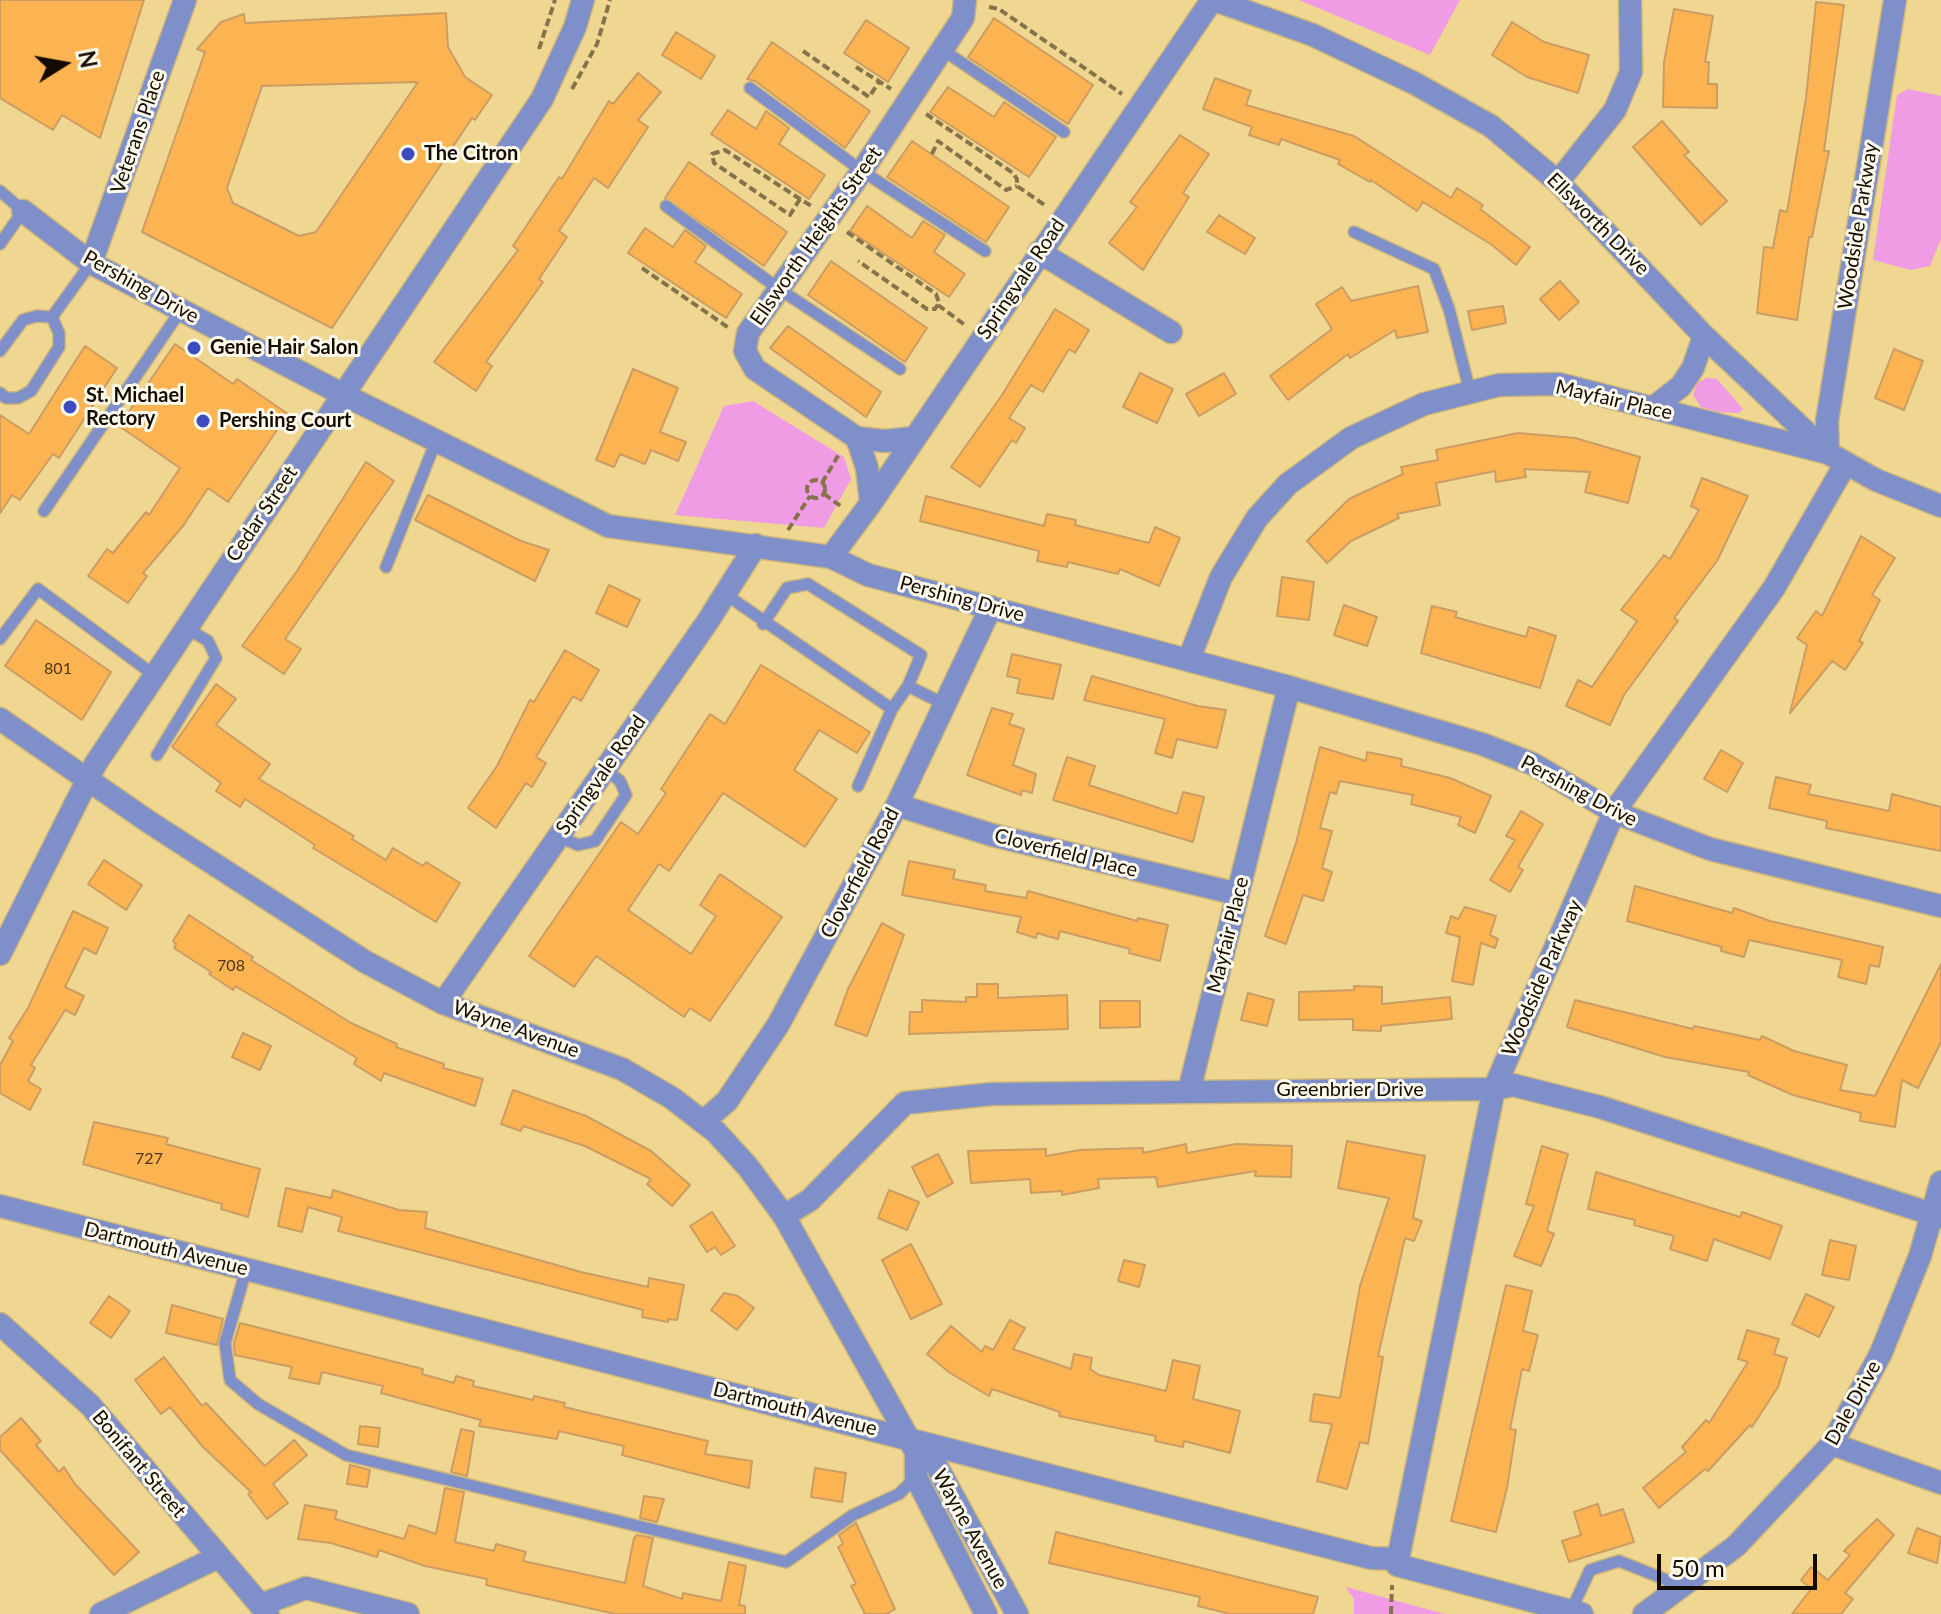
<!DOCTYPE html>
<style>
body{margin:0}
#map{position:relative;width:1941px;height:1614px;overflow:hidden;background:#efd792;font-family:Lato,sans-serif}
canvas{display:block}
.north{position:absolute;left:24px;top:24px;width:80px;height:80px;-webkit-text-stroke:6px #fefaec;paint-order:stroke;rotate:79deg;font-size:22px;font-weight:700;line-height:32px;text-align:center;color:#140b00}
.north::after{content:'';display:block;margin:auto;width:28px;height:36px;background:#140b00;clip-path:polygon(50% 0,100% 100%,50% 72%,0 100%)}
.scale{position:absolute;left:1657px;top:1554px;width:160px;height:36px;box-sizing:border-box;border:4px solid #140b00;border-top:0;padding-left:10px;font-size:24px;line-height:28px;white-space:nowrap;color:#140b00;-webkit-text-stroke:6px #fefaec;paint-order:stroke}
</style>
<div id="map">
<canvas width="1941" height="1614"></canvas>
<div class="north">N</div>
<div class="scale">50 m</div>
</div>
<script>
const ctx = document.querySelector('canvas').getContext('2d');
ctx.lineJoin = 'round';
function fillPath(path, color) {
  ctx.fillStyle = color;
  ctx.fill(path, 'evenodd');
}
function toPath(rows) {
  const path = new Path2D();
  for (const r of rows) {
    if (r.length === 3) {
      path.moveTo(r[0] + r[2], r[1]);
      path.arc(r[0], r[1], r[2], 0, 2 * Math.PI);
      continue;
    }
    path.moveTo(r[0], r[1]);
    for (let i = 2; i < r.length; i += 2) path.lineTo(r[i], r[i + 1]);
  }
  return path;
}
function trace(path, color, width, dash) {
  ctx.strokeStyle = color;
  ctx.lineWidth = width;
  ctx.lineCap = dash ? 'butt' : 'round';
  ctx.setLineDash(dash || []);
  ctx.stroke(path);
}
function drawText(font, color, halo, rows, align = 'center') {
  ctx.font = font + ' Lato,sans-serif';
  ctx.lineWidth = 6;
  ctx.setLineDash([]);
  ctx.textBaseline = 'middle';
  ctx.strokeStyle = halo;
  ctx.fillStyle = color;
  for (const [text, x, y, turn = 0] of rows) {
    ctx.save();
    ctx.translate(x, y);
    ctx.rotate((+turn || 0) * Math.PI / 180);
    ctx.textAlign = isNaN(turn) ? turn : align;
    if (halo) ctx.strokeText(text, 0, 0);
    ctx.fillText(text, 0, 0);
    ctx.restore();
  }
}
const green = toPath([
 [1299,0,1460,0,1430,55],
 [1908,89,1941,96,1941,239,1930,266,1911,270,1873,260,1897,95],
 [1707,378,1717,379,1743,409,1739,413,1718,412,1701,407,1693,395,1697,383],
 [753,401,844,457,851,479,824,528,675,515,724,406],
 [1346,1587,1430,1610,1446,1614,1354,1614,1354,1599]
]);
const building = toPath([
 [0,0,144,0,100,138,62,115,53,130,0,98,0,0],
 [1816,2,1844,5,1824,151,1829,151,1812,237,1809,237,1797,320,1757,313,1764,247,1773,248,1780,210,1787,212,1806,98,1816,2],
 [1674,9,1713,16,1705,62,1709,62,1708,84,1717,84,1717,108,1663,107,1664,62,1674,9],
 [446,13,448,47,465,77,492,95,475,120,472,118,332,328,142,232,205,52,197,49,221,22,244,14,245,23,446,13],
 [418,82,316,232,299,236,233,203,227,188,262,86,418,82],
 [994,18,1093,85,1068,124,968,57,994,18],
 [866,20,909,48,888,82,844,53,866,20],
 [1512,22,1544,42,1589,55,1578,93,1527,77,1492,55,1512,22],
 [676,32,715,56,701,79,662,55,676,32],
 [772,42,870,111,845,148,755,81,747,79,772,42],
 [638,73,661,92,638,120,648,127,608,188,594,178,559,231,567,237,539,279,543,282,486,362,492,366,476,391,434,362,518,250,513,246,559,177,562,179,609,101,613,104,638,73],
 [1215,78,1251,91,1246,105,1354,136,1451,198,1457,188,1483,205,1480,209,1530,247,1516,265,1492,245,1423,202,1417,211,1371,180,1370,182,1338,164,1340,160,1281,139,1279,145,1249,135,1252,127,1203,109,1215,78],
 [948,87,994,117,1004,102,1056,137,1029,177,930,112,948,87],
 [728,110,756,129,766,111,789,128,779,144,825,175,809,199,711,134,728,110],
 [1662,121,1689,152,1684,155,1727,201,1701,225,1633,147,1662,121],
 [1180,135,1209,154,1183,193,1189,197,1143,270,1109,243,1137,207,1130,202,1180,135],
 [912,141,1009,207,986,242,887,177,912,141],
 [689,162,787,232,764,266,665,198,689,162],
 [867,206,912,238,923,221,945,235,934,252,965,274,949,297,850,231,867,206],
 [1219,215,1255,238,1245,254,1207,232,1219,215],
 [645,228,673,247,685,230,706,246,695,262,742,294,726,318,628,253,645,228],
 [831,261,927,328,905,362,808,295,831,261],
 [1560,281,1579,302,1559,320,1540,299,1560,281],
 [1418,286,1428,332,1397,338,1395,330,1350,358,1348,354,1288,400,1270,376,1332,329,1316,304,1342,287,1351,301,1418,286],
 [1503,306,1506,323,1472,330,1468,311,1503,306],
 [1055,309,1089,330,1075,353,1069,349,1043,392,1031,385,1009,418,1025,428,1016,443,1012,440,980,487,951,467,1002,395,1055,309],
 [788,326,881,392,866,417,770,348,788,326],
 [175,344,233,384,237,379,288,414,228,502,208,488,183,526,143,573,147,576,128,603,88,576,107,549,113,553,146,512,149,515,180,468,119,426,175,344],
 [85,346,117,368,59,458,53,454,20,500,12,495,0,513,0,415,29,434,85,346],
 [1894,349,1923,361,1904,410,1875,398,1894,349],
 [633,369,678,388,660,432,686,442,678,461,651,450,645,464,620,454,614,467,596,460,633,369],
 [1140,373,1173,389,1157,423,1123,407,1140,373],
 [1224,373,1236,394,1199,416,1186,394,1224,373],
 [1518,433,1575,438,1640,457,1628,503,1585,492,1590,472,1524,469,1526,477,1496,482,1495,471,1436,483,1440,505,1397,514,1399,518,1351,541,1327,563,1307,541,1349,499,1403,474,1401,467,1438,460,1436,450,1518,433],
 [366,462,394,481,285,639,301,649,284,674,242,646,297,571,366,462],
 [1702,478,1748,496,1717,561,1674,618,1678,621,1624,695,1610,725,1566,706,1578,680,1592,687,1637,621,1621,610,1664,555,1670,559,1699,510,1691,506,1702,478],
 [428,495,521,541,549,550,535,581,415,520,428,495],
 [926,496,1044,526,1047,514,1076,520,1075,525,1149,543,1155,527,1180,538,1159,586,1120,569,1118,574,1068,562,1067,567,1037,561,1039,551,920,521,926,496],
 [1861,536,1895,558,1872,595,1880,600,1859,641,1863,643,1845,670,1832,661,1790,713,1807,645,1797,638,1816,611,1822,616,1861,536],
 [1282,577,1314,582,1309,620,1277,616,1282,577],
 [609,585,640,600,627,627,596,613,609,585],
 [1344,605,1377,617,1367,646,1334,635,1344,605],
 [1432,606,1457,612,1455,617,1526,637,1529,627,1556,636,1540,688,1421,653,1432,606],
 [36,620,111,672,82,720,5,666,36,620],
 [565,650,599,670,581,701,573,696,536,757,546,763,532,787,526,783,496,828,468,808,497,766,530,700,534,702,565,650],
 [1012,654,1061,665,1053,699,1017,693,1020,679,1007,676,1012,654],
 [761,665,870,732,857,753,819,730,794,770,837,799,805,847,723,793,669,871,659,864,628,910,691,954,716,916,700,905,720,874,782,917,710,1021,690,1008,684,1017,596,956,574,987,529,956,621,822,638,834,666,793,661,789,710,714,725,724,761,665],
 [1092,676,1198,706,1226,710,1217,748,1177,739,1172,758,1155,753,1165,719,1084,700,1092,676],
 [216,684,236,699,216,725,270,764,259,779,354,836,352,839,386,860,393,848,423,866,426,862,460,883,436,922,313,848,315,845,245,799,240,807,216,791,221,783,172,747,216,684],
 [992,708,1013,714,1009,724,1024,729,1013,765,1036,774,1032,793,1022,790,1021,795,967,775,992,708],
 [1320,747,1366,761,1367,752,1402,759,1401,766,1450,778,1491,796,1475,833,1458,825,1461,817,1411,804,1413,795,1340,781,1336,794,1330,792,1320,828,1332,831,1322,868,1332,872,1323,901,1303,895,1286,944,1265,936,1296,843,1320,747],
 [1721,750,1743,763,1727,792,1704,779,1721,750],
 [1067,757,1095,766,1089,785,1177,814,1183,792,1204,797,1193,842,1053,800,1067,757],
 [1776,777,1811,785,1808,794,1889,811,1892,794,1941,807,1941,851,1826,828,1827,821,1769,808,1776,777],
 [1521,811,1543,824,1518,867,1523,870,1510,892,1490,880,1515,840,1506,836,1521,811],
 [104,860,142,885,126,910,88,884,104,860],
 [909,861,955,870,953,879,986,885,985,891,1026,898,1028,891,1137,921,1138,918,1168,925,1160,961,1129,953,1130,949,1060,931,1058,939,1037,933,1036,938,1017,932,1021,917,902,895,909,861],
 [1635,886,1732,913,1734,908,1770,921,1883,947,1879,967,1870,965,1866,984,1838,977,1842,960,1749,940,1744,957,1721,951,1722,947,1627,921,1635,886],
 [1465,907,1496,916,1490,935,1498,939,1495,948,1481,943,1473,985,1452,981,1460,937,1446,933,1451,916,1458,919,1465,907],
 [73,911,108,928,96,954,84,948,65,987,84,996,75,1015,65,1010,31,1065,35,1068,28,1081,41,1089,30,1110,0,1093,0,1065,13,1041,9,1038,28,1008,73,911],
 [189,915,253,957,251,960,351,1023,397,1044,396,1047,444,1064,443,1068,483,1079,475,1106,384,1073,381,1081,354,1064,357,1058,235,986,233,990,209,974,211,972,174,948,176,944,173,941,189,915],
 [882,923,904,935,867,1036,835,1025,848,989,882,923],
 [1941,964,1941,1042,1918,1088,1902,1080,1895,1127,1860,1121,1861,1113,1793,1095,1748,1075,1749,1072,1665,1057,1567,1027,1575,1000,1693,1029,1694,1026,1760,1040,1762,1036,1794,1051,1847,1065,1840,1090,1875,1096,1941,964],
 [977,984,998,984,998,998,1067,995,1068,1029,909,1034,910,1012,922,1012,922,1000,966,1002,966,997,977,997,977,984],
 [1354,986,1382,987,1382,1004,1450,997,1452,1019,1381,1026,1381,1031,1353,1030,1353,1019,1299,1020,1299,992,1354,990,1354,986],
 [1248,993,1274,1000,1267,1026,1241,1020,1248,993],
 [1100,1001,1140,1001,1140,1027,1100,1028,1100,1001],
 [243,1033,271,1046,260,1070,232,1057,243,1033],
 [513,1090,586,1116,651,1151,690,1185,672,1206,647,1184,651,1179,585,1146,523,1126,521,1131,501,1124,513,1090],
 [94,1122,168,1138,166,1144,260,1169,248,1217,221,1209,222,1204,83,1164,94,1122],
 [1347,1141,1425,1156,1413,1218,1422,1221,1414,1241,1405,1238,1378,1356,1383,1357,1368,1444,1360,1442,1347,1489,1317,1481,1332,1424,1310,1421,1314,1394,1340,1398,1360,1286,1389,1198,1338,1188,1347,1141],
 [1186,1144,1187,1153,1236,1144,1292,1146,1291,1177,1255,1176,1256,1171,1158,1187,1156,1177,1098,1179,1099,1188,1062,1195,1062,1191,1031,1193,1030,1179,971,1183,968,1151,1046,1149,1046,1156,1080,1150,1143,1148,1143,1153,1186,1144],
 [1542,1146,1568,1154,1547,1231,1554,1234,1541,1266,1514,1256,1534,1206,1526,1204,1542,1146],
 [938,1154,953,1183,927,1197,912,1167,938,1154],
 [1596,1172,1740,1217,1742,1212,1782,1226,1770,1259,1714,1239,1707,1261,1670,1249,1674,1236,1634,1225,1635,1220,1588,1209,1596,1172],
 [286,1188,331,1198,333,1190,399,1210,427,1212,425,1228,581,1272,648,1287,649,1278,684,1285,677,1320,668,1319,668,1322,642,1317,643,1310,338,1231,342,1217,308,1207,302,1232,278,1226,286,1188],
 [889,1190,919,1202,907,1230,878,1218,889,1190],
 [712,1212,735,1246,721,1255,715,1247,707,1252,690,1226,712,1212],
 [1830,1240,1856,1246,1849,1280,1822,1275,1830,1240],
 [911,1244,942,1304,911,1319,882,1260,911,1244],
 [1124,1260,1145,1265,1139,1287,1118,1281,1124,1260],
 [1506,1285,1532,1291,1523,1331,1538,1335,1529,1371,1522,1369,1510,1429,1516,1430,1507,1488,1496,1532,1451,1521,1506,1285],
 [724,1293,738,1296,754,1308,737,1330,711,1310,724,1293],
 [1806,1294,1834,1307,1819,1337,1792,1324,1806,1294],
 [109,1296,130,1311,111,1338,90,1323,109,1296],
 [172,1305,223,1319,217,1345,166,1333,172,1305],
 [1010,1320,1025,1328,1013,1349,1071,1369,1074,1354,1092,1358,1090,1369,1099,1375,1166,1391,1173,1360,1200,1366,1193,1399,1240,1411,1230,1453,1184,1441,1183,1447,1155,1441,1156,1436,1059,1416,1060,1412,992,1389,989,1396,950,1373,927,1354,951,1326,982,1352,985,1346,993,1350,1010,1320],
 [240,1323,423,1369,422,1374,454,1383,456,1376,474,1381,473,1386,533,1400,534,1396,565,1403,564,1407,708,1441,705,1454,752,1461,749,1488,622,1455,624,1446,559,1431,557,1439,479,1426,481,1420,381,1393,383,1386,322,1372,319,1384,289,1378,292,1367,235,1355,234,1344,240,1323],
 [1747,1330,1779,1339,1774,1354,1787,1358,1778,1387,1752,1427,1750,1425,1708,1471,1705,1469,1659,1508,1643,1488,1686,1452,1682,1447,1706,1420,1709,1423,1748,1362,1738,1359,1747,1330],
 [164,1357,202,1406,206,1403,265,1466,294,1440,307,1455,273,1484,288,1503,267,1519,248,1494,251,1492,203,1447,170,1407,161,1414,135,1380,164,1357],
 [21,1418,41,1441,36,1445,59,1472,64,1467,75,1484,139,1552,114,1575,0,1450,0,1437,21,1418],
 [360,1426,380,1428,378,1447,358,1444,360,1426],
 [461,1429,474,1432,467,1476,451,1472,461,1429],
 [350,1465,370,1470,367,1487,347,1484,350,1465],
 [815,1468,846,1473,842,1502,811,1497,815,1468],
 [445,1488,464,1492,455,1542,494,1551,496,1544,526,1552,523,1561,625,1583,634,1538,637,1535,653,1538,643,1586,682,1599,683,1593,721,1601,729,1562,746,1566,739,1605,745,1606,745,1614,615,1614,486,1585,487,1579,425,1566,379,1550,377,1557,331,1543,298,1539,305,1505,337,1511,335,1519,404,1539,409,1525,436,1534,445,1488],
 [644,1496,664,1499,657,1522,640,1518,644,1496],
 [1598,1504,1601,1516,1623,1509,1634,1542,1569,1562,1562,1541,1581,1535,1574,1512,1598,1504],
 [1877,1519,1894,1535,1845,1593,1853,1599,1841,1614,1792,1614,1811,1589,1801,1580,1811,1567,1828,1580,1850,1555,1844,1551,1877,1519],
 [856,1523,895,1609,886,1614,865,1614,851,1586,856,1584,838,1547,843,1544,839,1535,856,1523],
 [1917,1528,1941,1537,1937,1563,1908,1553,1917,1528],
 [1056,1532,1318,1597,1313,1614,1230,1614,1198,1606,1200,1597,1049,1563,1056,1532]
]);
const path = toPath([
 [989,7,999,9,1122,94],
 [539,49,555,0],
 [803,51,869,97,879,82],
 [856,67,891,89],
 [572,89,597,44,610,0],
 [926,114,1013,173,1017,179,1017,186,1046,206],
 [932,154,938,141,1006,190,1017,186],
 [800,199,790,215,714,163,712,154,725,150,800,199,813,207],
 [847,232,936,294,939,303,935,309,927,309,858,261],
 [642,268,729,328],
 [938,305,965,325],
 [816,489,9],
 [822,483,839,454],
 [824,494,842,507],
 [788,530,810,496],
 [1391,1614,1392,1585]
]);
const service = toPath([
 [943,50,1064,132],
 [750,88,862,171,985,251],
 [0,191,23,211,0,244],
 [666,206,779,289,900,369],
 [1354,232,1434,269,1449,309,1470,392],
 [52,317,91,263],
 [0,351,23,320,37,316,52,317],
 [0,393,6,398,18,398,31,391,59,347,59,333,52,317],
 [44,511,181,310],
 [386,567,436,441],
 [725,594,892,709],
 [763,624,787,588,808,584,921,655,908,686,944,704],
 [0,639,38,589,154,675],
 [157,755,216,658,208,641,186,628],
 [858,786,892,709,908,686],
 [558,836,578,845,595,841,626,795,620,781,605,769],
 [246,1270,225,1343,230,1380,258,1404,346,1455,786,1562,853,1515,899,1494,916,1477],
 [1571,1611,1590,1570,1619,1561,1682,1586]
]);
const minor = toPath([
 [1214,0,1313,35,1414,83,1491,126,1558,182,1704,336,1828,453,1876,480,1941,506],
 [1558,182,1615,110,1631,72,1630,0],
 [23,211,91,263,342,394,608,526,831,557,868,575,1289,687,1482,744,1533,764,1614,812,1710,849,1941,906],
 [1039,252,1171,332],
 [91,263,185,0],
 [1653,408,1681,386,1693,368,1704,336],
 [857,438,867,468,871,503],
 [912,438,885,441,857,438,755,369,745,351,748,333,862,171,963,18,965,0],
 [831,557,871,503,1212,0],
 [1189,659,1221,577,1257,518,1288,484,1351,438,1424,404,1499,385,1559,384,1828,453,1827,421,1895,0],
 [897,805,992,835,1238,894],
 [443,1003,708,621,756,545],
 [1189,1091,1289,687],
 [703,1122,727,1101,778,1025,897,805,991,607],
 [0,1206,1371,1558,1398,1559,1397,1565,1582,1614],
 [784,1216,810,1200,905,1103,992,1094,1494,1089,1513,1085,1600,1107,1941,1217],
 [0,1324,90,1405,268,1614],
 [1832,1444,1941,1483],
 [1398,1559,1494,1089,1614,812,1774,588,1846,463],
 [260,1605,306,1588,408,1614],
 [101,1614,218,1557]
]);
const tertiary = toPath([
 [0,719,149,822,364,961,443,1003,622,1069,672,1098,716,1132,748,1167,784,1216,916,1452,936,1465,1017,1614],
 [0,954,96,763,542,99,575,27,583,0],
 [916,1452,916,1477,986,1614],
 [1644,1614,1736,1546,1832,1444,1881,1353,1920,1256,1941,1182]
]);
const markers = [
 [408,154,8,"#3d4dc0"],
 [194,348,8,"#3d4dc0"],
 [70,407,8,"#3d4dc0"],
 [203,421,8,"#3d4dc0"]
];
const numberNames = [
 ["801",58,669],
 ["708",231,966],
 ["727",149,1159]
];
const streetNames = [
 ["Veterans Place",138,132,-71],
 ["Ellsworth Drive",1598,224,45],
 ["Woodside Parkway",1858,226,-81],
 ["Ellsworth Heights Street",816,236,-55],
 ["Springvale Road",1021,279,-56],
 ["Pershing Drive",141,287,29],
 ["Mayfair Place",1614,400,13],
 ["Cedar Street",262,514,-56],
 ["Pershing Drive",962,599,15],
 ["Springvale Road",601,775,-55],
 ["Pershing Drive",1579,791,28],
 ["Cloverfield Place",1066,853,14],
 ["Cloverfield Road",860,873,-62],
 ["Mayfair Place",1228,935,-76],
 ["Woodside Parkway",1542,978,-66],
 ["Wayne Avenue",516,1029,20],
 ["Greenbrier Drive",1350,1090],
 ["Dartmouth Avenue",166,1249,14],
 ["Dale Drive",1853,1403,-61],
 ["Dartmouth Avenue",795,1409,14],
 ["Bonifant Street",139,1464,50],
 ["Wayne Avenue",970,1529,61]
];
const poiNames = [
 ["The Citron",424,154],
 ["Genie Hair Salon",210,348],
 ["St. Michael",86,396],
 ["Rectory",86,419],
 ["Pershing Court",219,421]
];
fillPath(green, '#f09ce5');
fillPath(building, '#fcb453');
trace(building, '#cb9d64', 2);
trace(service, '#ccb67b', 14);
trace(minor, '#ccb67b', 25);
trace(tertiary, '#ccb67b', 25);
trace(path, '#84734b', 4, [8, 4]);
trace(service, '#7e8fca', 11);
trace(minor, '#7e8fca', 22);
trace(tertiary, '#7e8fca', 22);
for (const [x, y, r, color] of markers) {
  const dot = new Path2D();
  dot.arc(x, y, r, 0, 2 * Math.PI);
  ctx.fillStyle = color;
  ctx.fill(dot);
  trace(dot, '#fefaec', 3);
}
drawText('16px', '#4e3515', null, numberNames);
drawText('20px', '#140b00', '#fefaec', streetNames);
drawText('bold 20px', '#140b00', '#fefaec', poiNames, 'left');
</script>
